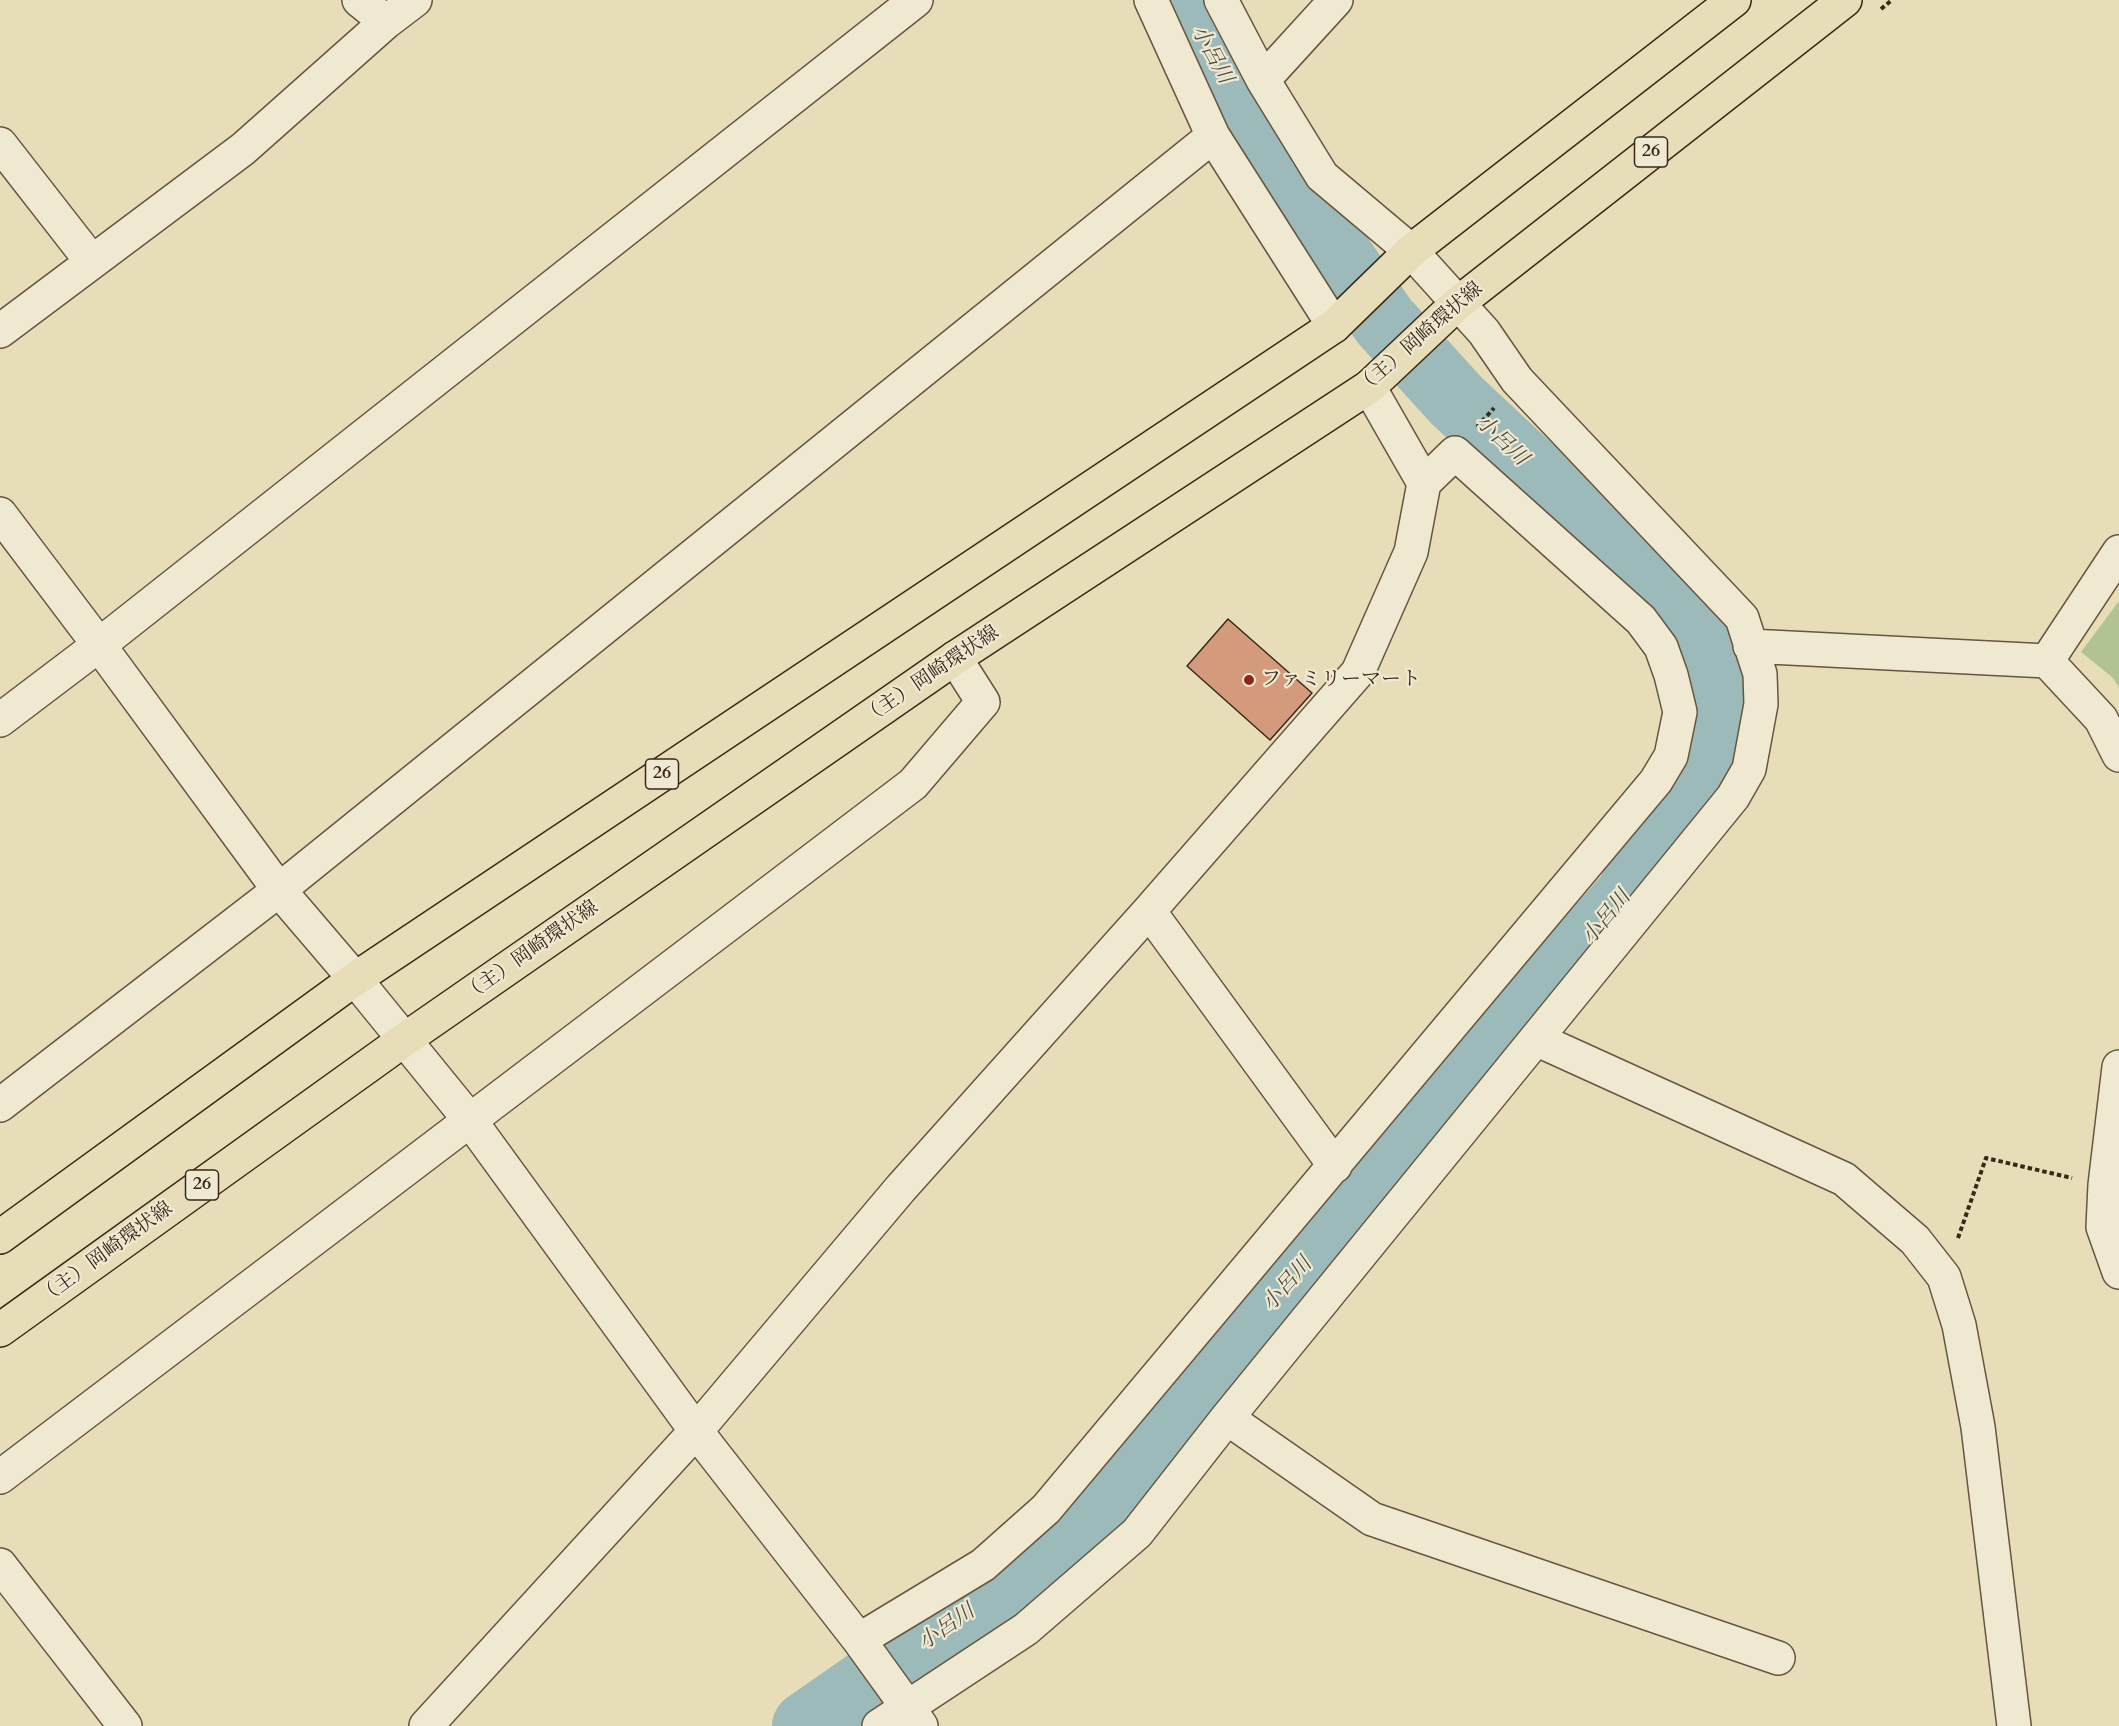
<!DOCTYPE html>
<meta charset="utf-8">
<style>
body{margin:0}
canvas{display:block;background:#e8ddb9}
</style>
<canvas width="2119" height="1726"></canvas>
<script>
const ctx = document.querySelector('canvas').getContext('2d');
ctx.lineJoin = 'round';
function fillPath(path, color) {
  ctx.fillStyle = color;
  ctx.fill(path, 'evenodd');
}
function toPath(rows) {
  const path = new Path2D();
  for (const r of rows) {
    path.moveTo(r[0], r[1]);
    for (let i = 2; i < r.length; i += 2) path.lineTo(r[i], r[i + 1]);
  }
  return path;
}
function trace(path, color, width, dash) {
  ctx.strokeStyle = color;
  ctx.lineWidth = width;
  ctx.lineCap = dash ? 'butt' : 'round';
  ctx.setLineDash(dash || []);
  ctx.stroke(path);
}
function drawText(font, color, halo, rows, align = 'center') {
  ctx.font = font + ' Cardo,"Noto Serif JP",serif';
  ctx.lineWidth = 4.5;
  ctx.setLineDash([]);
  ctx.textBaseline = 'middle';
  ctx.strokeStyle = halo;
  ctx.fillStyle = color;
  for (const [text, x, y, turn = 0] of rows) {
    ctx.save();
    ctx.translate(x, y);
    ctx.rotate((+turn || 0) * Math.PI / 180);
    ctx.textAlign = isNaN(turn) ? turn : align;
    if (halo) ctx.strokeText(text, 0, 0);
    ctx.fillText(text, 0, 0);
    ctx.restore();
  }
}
const green = toPath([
 [2119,601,2119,687,2112,677,2081,652]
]);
const river = toPath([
 [806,1726,1017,1579,1097,1504,1628,897,1716,740,1716,713,1699,642,1687,612,1664,594,1457,401,1384,321,1326,237,1280,179,1180,0]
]);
const building = toPath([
 [1228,619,1312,693,1270,740,1187,666,1228,619]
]);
const path = toPath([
 [1881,9,1892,0],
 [1477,427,1494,408],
 [1958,1238,1986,1158,2072,1178]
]);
const street = toPath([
 [359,0,386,22],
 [1151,0,1213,136,1334,326],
 [1263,80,1336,0],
 [0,144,92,262],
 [0,331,243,149,386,22,415,0],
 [0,514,99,645,279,890,355,979,469,1119,696,1431,859,1640,921,1726],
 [1750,646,2047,661,2119,552],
 [2047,661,2101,719,2119,755],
 [0,720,99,645,916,0],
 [1149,911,1335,1166],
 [1536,1039,1844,1179,1915,1240,1944,1277,1959,1325,1978,1427,2014,1726],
 [2119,1067,2105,1185,2103,1227,2119,1272],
 [0,1105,279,890,1213,136],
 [1227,1418,1372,1519,1778,1658],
 [0,1477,913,784,983,702,955,658],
 [0,1565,125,1726],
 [859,1640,983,1565,1046,1509,1656,781,1671,756,1680,712,1671,675,1661,647,1641,620,1455,453,1424,483],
 [426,1726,696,1431,901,1188,1149,911,1358,672,1411,552,1424,483,1369,387],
 [879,1726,1026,1629,1137,1533,1227,1418,1733,797,1749,769,1761,704,1760,674,1742,618,1517,380,1484,332,1411,251,1322,176,1263,80,1221,0]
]);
const primary = toPath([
 [0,1237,355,979,1334,326,1411,251,1734,0],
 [0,1330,404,1040,955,658,1369,387,1457,304,1845,0]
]);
const markers = [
 [1249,680,6,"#8f2418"]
];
const shields = [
 [1651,152,33],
 [662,774,33],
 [202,1185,33]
];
const shieldNames = [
 ["26",1651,152],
 ["26",662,774],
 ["26",202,1185]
];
const streetNames = [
 ["（主）岡崎環状線",1420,339,-41],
 ["（主）岡崎環状線",931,676,-34],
 ["（主）岡崎環状線",531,952,-35],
 ["（主）岡崎環状線",106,1254,-36]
];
const poiNames = [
 ["ファミリーマート",1261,680]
];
const waterNames = [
 ["小呂川",1211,55,61],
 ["小呂川",1501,441,43],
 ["小呂川",1607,918,-51],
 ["小呂川",1288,1285,-49],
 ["小呂川",947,1628,-35]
];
fillPath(green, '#b1c293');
trace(river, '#9bbab9', 68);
fillPath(building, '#d49a7c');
trace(building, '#3a2818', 1.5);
trace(street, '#665540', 36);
trace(primary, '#3a2818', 36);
trace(path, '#3a2818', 4, [4.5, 3]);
trace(street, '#f0e9d2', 33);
trace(primary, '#e8ddb9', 33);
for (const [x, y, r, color] of markers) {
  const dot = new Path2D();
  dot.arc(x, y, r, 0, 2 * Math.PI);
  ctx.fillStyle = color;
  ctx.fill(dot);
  trace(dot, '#f0e9d2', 2);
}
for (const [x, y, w] of shields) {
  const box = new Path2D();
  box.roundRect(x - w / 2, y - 15, w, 30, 4.5);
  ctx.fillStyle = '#f0e9d2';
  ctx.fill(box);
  trace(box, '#3a2818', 1.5);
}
drawText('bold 18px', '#3a2818', null, shieldNames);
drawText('20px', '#3a2818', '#f0e9d2', streetNames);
drawText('20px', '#3a2818', '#f0e9d2', poiNames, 'left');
drawText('italic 21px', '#524c40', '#f0e9d2', waterNames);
</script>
